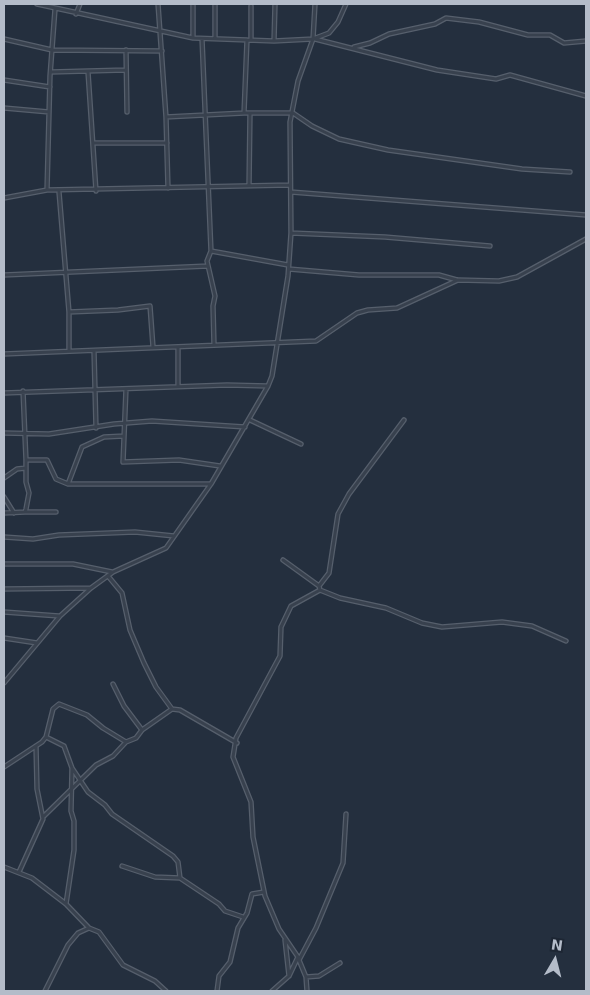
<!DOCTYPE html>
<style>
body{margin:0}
#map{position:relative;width:590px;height:995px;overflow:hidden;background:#242f3e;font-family:"DejaVu Sans",sans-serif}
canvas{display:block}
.frame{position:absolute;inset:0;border:5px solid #b4bcc9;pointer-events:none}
.north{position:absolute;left:530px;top:935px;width:50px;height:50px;-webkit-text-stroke:4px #1d2633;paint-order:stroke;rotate:8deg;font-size:14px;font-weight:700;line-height:20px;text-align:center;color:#b4bcc9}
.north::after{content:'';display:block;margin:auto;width:18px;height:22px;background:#b4bcc9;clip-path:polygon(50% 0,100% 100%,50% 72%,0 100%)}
</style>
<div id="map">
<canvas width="590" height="995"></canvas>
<div class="frame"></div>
<div class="north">N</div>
</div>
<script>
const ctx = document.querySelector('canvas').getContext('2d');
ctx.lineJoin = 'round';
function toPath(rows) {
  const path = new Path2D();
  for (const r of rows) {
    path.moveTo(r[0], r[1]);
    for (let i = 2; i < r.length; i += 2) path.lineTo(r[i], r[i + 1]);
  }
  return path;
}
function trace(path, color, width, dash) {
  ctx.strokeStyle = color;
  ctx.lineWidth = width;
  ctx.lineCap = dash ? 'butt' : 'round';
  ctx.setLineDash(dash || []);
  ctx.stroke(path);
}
const minor = toPath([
 [37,4,193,38,274,41,313,39,329,33,338,22,346,4],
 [158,4,166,117,244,113],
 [193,4,193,38],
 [251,6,251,40],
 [55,9,50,76,47,190,290,185],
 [76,14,80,4],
 [4,39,52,50,162,51],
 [202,39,211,251,207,261,215,296,213,306,214,345],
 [215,39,215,4],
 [315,39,437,70,496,79,510,75,586,96],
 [247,40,244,113,293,113,312,126,339,139,388,150,522,169,570,172],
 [274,41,275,4],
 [354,47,370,43,389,34,435,24,446,18,479,22,528,35,550,35,564,43,586,41],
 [126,50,127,112],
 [51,72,125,70],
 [88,72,96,191],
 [4,80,50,87],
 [4,108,49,112],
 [166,117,168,188],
 [93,143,167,143],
 [249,186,250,113],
 [59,192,69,312,69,351],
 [291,192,586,215],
 [4,198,47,190],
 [291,233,385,237,490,246],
 [211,251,288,265],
 [289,269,359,275,439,275,457,280],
 [4,275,208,266],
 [69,312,118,310,150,306,153,347],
 [94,351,96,428],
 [4,354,316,341,357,313,368,310,397,308,458,280,499,281,517,277,586,239],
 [178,386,178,348],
 [126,389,123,462,179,460,220,466],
 [23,391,26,460],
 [4,393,227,385,268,386],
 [250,420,301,444],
 [4,433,49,434,114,424,152,421,245,427],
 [4,478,17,469,26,468],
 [68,484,82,447,104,437,124,436],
 [4,497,14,513],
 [25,512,56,512],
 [4,513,25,512,26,509,29,493,26,482,26,460,47,460,56,479,68,484,210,484],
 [4,537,33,539,59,535,135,532,174,536],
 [283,560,319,586],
 [4,564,73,564,112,572],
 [108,576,122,593,130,630,144,663,156,687,172,709],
 [4,589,91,588],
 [320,590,319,586,329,573,338,514,349,494,404,420],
 [4,612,59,616],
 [4,638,37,643],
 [4,683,60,616,91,588,113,572,166,548,211,484,268,386,272,376,288,276,291,233,290,122,298,81,313,39,315,4],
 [142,730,172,709,180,710,237,743],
 [46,737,64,746,72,768,71,811,74,821,74,850,66,904],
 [4,767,42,742,46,737,53,709,59,704,87,715,103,728,126,742,136,738,142,730,124,706,113,684],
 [72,768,88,792,105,805,112,814,173,856,178,862,180,878,219,904,225,911,243,917],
 [44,816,96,765,113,756,126,742],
 [122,866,155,877,180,878],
 [4,867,32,878,66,904,89,928],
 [19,872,43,819,37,789,36,746],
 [285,940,289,976],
 [306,977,319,976,340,963],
 [45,991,68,945,78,933,89,928,99,932,123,965,155,981,166,991],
 [217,991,219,976,230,962,238,928,247,913,252,894,264,892],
 [272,991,289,976,298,957,279,929,265,896,253,837,251,802,233,757,236,738,280,656,281,627,291,606,320,590,340,598,386,608,422,623,442,627,502,622,532,626,566,641],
 [307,991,306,977,299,960,316,928,343,863,346,814]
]);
trace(minor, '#565f6c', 5.5);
trace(minor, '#38414e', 3);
</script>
